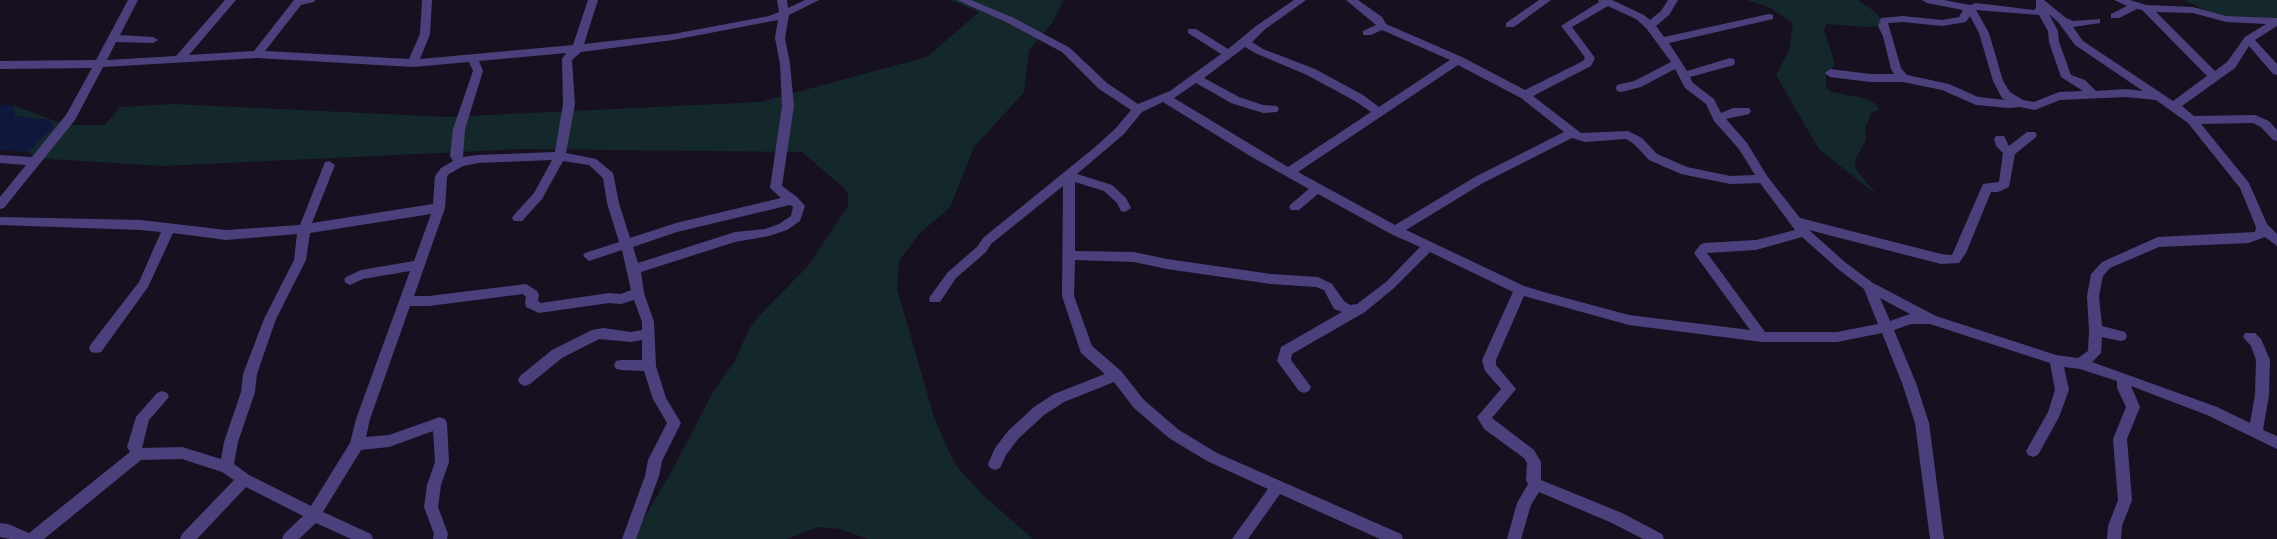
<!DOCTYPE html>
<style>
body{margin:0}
canvas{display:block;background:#161021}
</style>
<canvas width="2277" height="539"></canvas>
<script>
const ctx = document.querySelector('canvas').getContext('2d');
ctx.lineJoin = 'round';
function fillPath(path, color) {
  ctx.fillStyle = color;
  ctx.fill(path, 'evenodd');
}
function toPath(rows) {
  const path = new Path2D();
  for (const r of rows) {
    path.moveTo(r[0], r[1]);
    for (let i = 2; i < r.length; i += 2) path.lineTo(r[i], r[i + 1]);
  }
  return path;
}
const green = toPath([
 [950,0,1064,0,1052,23,1029,50,1024,92,974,147,950,207,919,234,899,261,897,289,934,417,948,450,957,467,983,495,1033,539,868,539,840,529,818,527,787,539,635,539,643,520,674,467,714,390,735,361,749,329,760,315,809,265,848,206,848,194,844,188,802,152,523,149,162,166,35,158,28,152,53,127,50,120,15,116,13,105,65,125,105,125,120,107,173,104,447,117,760,102,927,57,979,12],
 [1747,0,1858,0,1875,12,1883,22,1883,26,1868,27,1826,24,1824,30,1835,64,1826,76,1826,87,1832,92,1867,99,1877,105,1879,110,1872,112,1865,128,1866,140,1855,160,1855,165,1857,171,1877,195,1819,149,1776,75,1789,51,1793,23,1769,7],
 [2184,0,2277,0,2277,21,2259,17,2217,16]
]);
const water = toPath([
 [0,105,13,105,15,116,50,120,54,127,28,152,0,150]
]);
const minor = toPath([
 [128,0,138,0,120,35,153,37,158,40,153,43,116,42,107,60,176,56,225,0,236,0,189,55,254,51,294,0,315,0,314,2,301,5,265,51,409,59,420,34,422,0,432,0,430,34,420,59,573,45,588,0,598,0,584,44,673,34,769,16,779,12,777,0,787,0,788,8,805,0,819,0,789,15,785,38,790,64,794,106,782,186,797,197,805,206,800,221,787,230,769,236,735,242,641,272,644,293,654,322,656,366,666,398,681,423,662,461,659,476,636,539,622,539,645,476,648,460,667,423,653,399,644,371,621,370,616,369,614,365,616,361,621,360,642,360,642,340,631,342,599,339,562,358,530,384,525,386,520,384,518,380,520,376,552,350,592,330,603,328,631,332,642,330,642,322,634,300,621,304,609,303,539,313,526,307,525,303,526,297,523,294,429,306,410,306,370,419,366,437,389,435,440,417,445,419,447,423,449,462,441,485,438,507,448,534,447,539,433,539,434,534,424,507,427,485,435,462,433,431,389,447,361,450,323,512,371,534,373,539,351,539,316,523,299,539,282,539,284,534,303,516,246,487,197,539,180,539,182,534,234,480,222,472,182,459,141,460,44,539,10,539,0,537,0,523,8,524,29,533,130,452,127,447,136,417,157,393,162,391,167,393,169,397,149,420,142,448,182,447,221,459,224,442,241,392,243,374,264,319,294,260,297,234,226,240,173,233,148,287,101,352,96,353,91,352,89,348,91,344,139,282,161,232,141,230,0,225,0,217,141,220,226,230,300,225,325,162,329,161,335,165,312,223,433,204,435,176,441,168,453,161,450,156,453,129,473,71,469,62,413,67,257,58,103,67,75,120,4,208,0,209,0,197,26,165,0,163,0,155,32,157,66,115,92,68,0,69,0,61,96,60,128,0],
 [778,20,775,38,780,64,782,106,770,188,781,198,676,223,630,238,619,203,613,173,596,159,566,153,575,104,572,60,581,52,673,40,778,20],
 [566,53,562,59,563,104,555,152,478,155,463,157,465,129,483,71,479,61,566,53],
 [552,160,534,193,514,215,512,218,514,221,522,221,542,199,563,161,589,165,603,178,607,203,619,242,585,253,583,256,589,261,622,250,631,290,621,294,609,293,541,303,538,301,539,295,537,291,526,284,429,296,414,296,445,208,447,177,449,174,463,166,478,163,552,160],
 [790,205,793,207,791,216,779,224,765,229,735,232,638,263,633,247,677,232,790,205],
 [431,214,414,261,361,270,346,277,344,280,346,283,350,285,363,279,410,271,356,419,350,443,311,506,249,475,234,464,238,442,255,392,257,374,276,319,306,260,310,233,431,214],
 [957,0,971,0,1014,18,1070,48,1107,83,1138,104,1170,91,1221,54,1188,33,1188,29,1196,29,1228,49,1256,26,1294,0,1306,0,1264,30,1252,42,1263,49,1315,69,1363,95,1379,107,1450,60,1382,30,1371,35,1363,35,1363,31,1376,25,1346,0,1358,0,1382,17,1386,24,1462,57,1525,90,1583,61,1585,58,1582,53,1561,26,1599,2,1598,0,1612,0,1644,15,1650,20,1661,11,1668,0,1678,0,1669,15,1656,26,1664,37,1769,14,1773,15,1773,19,1669,43,1687,71,1730,58,1734,59,1735,62,1734,65,1690,77,1693,83,1714,99,1721,113,1733,108,1749,108,1751,111,1749,114,1726,119,1747,143,1767,176,1800,218,1941,254,1952,255,1983,184,1999,182,2003,153,1996,146,1994,139,1996,136,2004,136,2009,146,2027,132,2035,132,2037,135,2035,138,2015,154,2009,187,1998,192,1991,192,1966,253,1959,263,1941,264,1809,230,1846,263,1873,283,1936,316,2056,355,2078,358,2088,351,2089,330,2087,296,2091,274,2102,262,2158,237,2255,232,2256,227,2240,188,2188,123,2156,100,2126,97,2060,100,2035,110,2020,107,2009,108,1976,105,1942,90,1903,82,1870,82,1830,77,1825,73,1830,69,1870,74,1894,74,1891,69,1883,36,1878,26,1881,18,1903,16,1942,20,1959,17,1963,10,1927,3,1922,0,1944,0,1970,5,1976,3,2034,10,2036,8,2036,0,2044,0,2066,18,2073,21,2100,19,2100,23,2073,27,2083,41,2173,101,2207,76,2142,10,2137,9,2119,18,2111,18,2111,14,2127,6,2114,0,2130,0,2146,5,2193,7,2226,16,2277,18,2277,26,2255,40,2277,64,2277,75,2273,74,2249,46,2235,68,2182,106,2194,116,2255,115,2269,121,2277,130,2277,141,2273,140,2261,127,2253,123,2201,124,2249,183,2267,224,2277,234,2277,246,2265,237,2249,243,2159,247,2110,268,2103,276,2099,296,2102,326,2125,332,2127,336,2125,340,2120,341,2102,337,2101,353,2092,362,2217,407,2250,423,2255,395,2256,360,2251,346,2243,337,2245,333,2255,333,2261,339,2270,360,2269,395,2263,430,2277,436,2277,449,2207,415,2131,386,2140,407,2127,439,2132,500,2122,526,2121,539,2107,539,2108,526,2118,500,2113,439,2126,407,2117,388,2117,381,2080,369,2064,367,2069,390,2059,417,2038,455,2033,457,2028,455,2026,451,2048,412,2055,390,2050,363,1930,324,1911,324,1894,330,1916,383,1929,423,1944,539,1930,539,1915,423,1902,383,1882,333,1837,342,1762,342,1629,325,1524,296,1496,360,1496,365,1516,389,1492,418,1534,450,1541,462,1541,480,1622,513,1662,534,1664,539,1643,539,1612,523,1539,492,1531,505,1521,539,1507,539,1517,503,1528,484,1526,480,1527,463,1524,458,1484,429,1477,417,1501,389,1485,371,1482,360,1513,292,1430,252,1394,288,1365,312,1292,354,1291,360,1311,387,1309,391,1304,393,1299,391,1277,361,1281,347,1342,312,1334,309,1324,290,1316,287,1271,284,1167,269,1134,262,1075,260,1074,296,1092,346,1121,371,1144,400,1179,430,1217,453,1401,534,1403,539,1380,539,1280,494,1248,539,1232,539,1268,489,1207,461,1169,438,1134,408,1114,382,1064,402,1044,415,1018,439,1006,455,1000,468,995,470,990,468,988,464,995,448,1008,431,1034,407,1054,394,1105,374,1081,353,1062,296,1063,186,991,244,986,252,956,278,940,302,930,302,929,298,948,272,978,246,983,238,1094,148,1116,128,1131,110,1099,89,1062,52,1006,22,957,0],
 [1608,6,1636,19,1646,28,1671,62,1634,81,1617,85,1616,88,1617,91,1621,92,1641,87,1675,69,1685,88,1706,104,1714,121,1739,149,1755,175,1730,176,1687,167,1657,154,1642,138,1628,131,1581,133,1533,96,1591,66,1595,58,1572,27,1608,6],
 [1976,10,2039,15,2048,31,2049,42,2061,77,2083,91,2059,92,2034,102,2023,100,2010,92,2003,81,1989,33,1976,10],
 [2156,12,2193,13,2226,22,2266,24,2245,37,2227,62,2215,71,2156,12],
 [2049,14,2058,22,2075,45,2143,91,2126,89,2096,91,2085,80,2071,75,2059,42,2058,31,2049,14],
 [1970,16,1979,33,1993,81,2002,98,2006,100,1978,97,1949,84,1907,75,1901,68,1888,23,1903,22,1942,26,1966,22,1970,16],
 [1245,47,1255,53,1307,75,1355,101,1371,112,1288,167,1174,98,1196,83,1231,103,1263,113,1277,112,1279,109,1277,106,1263,105,1239,97,1204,78,1245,47],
 [1458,65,1521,98,1564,132,1475,177,1395,225,1298,172,1458,65],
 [1163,102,1250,156,1309,189,1291,204,1289,207,1291,210,1299,210,1318,194,1391,234,1420,247,1386,282,1357,304,1350,305,1344,301,1332,284,1318,277,1271,274,1167,259,1134,252,1075,251,1075,182,1104,191,1117,203,1121,211,1125,212,1131,208,1126,198,1112,185,1077,174,1124,134,1142,112,1163,102],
 [1572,138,1585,142,1626,139,1634,144,1649,160,1681,174,1730,184,1760,183,1795,230,1756,240,1704,243,1700,245,1694,253,1750,330,1629,315,1547,293,1524,286,1406,230,1483,183,1572,138],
 [1802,237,1838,269,1864,289,1878,324,1837,332,1765,332,1707,253,1756,250,1802,237],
 [1880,298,1910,314,1890,321,1880,298],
 [1539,0,1551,0,1514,27,1506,27,1506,23,1539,0]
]);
fillPath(green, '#14282b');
fillPath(water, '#0f183c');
fillPath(minor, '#4b407c');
</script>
